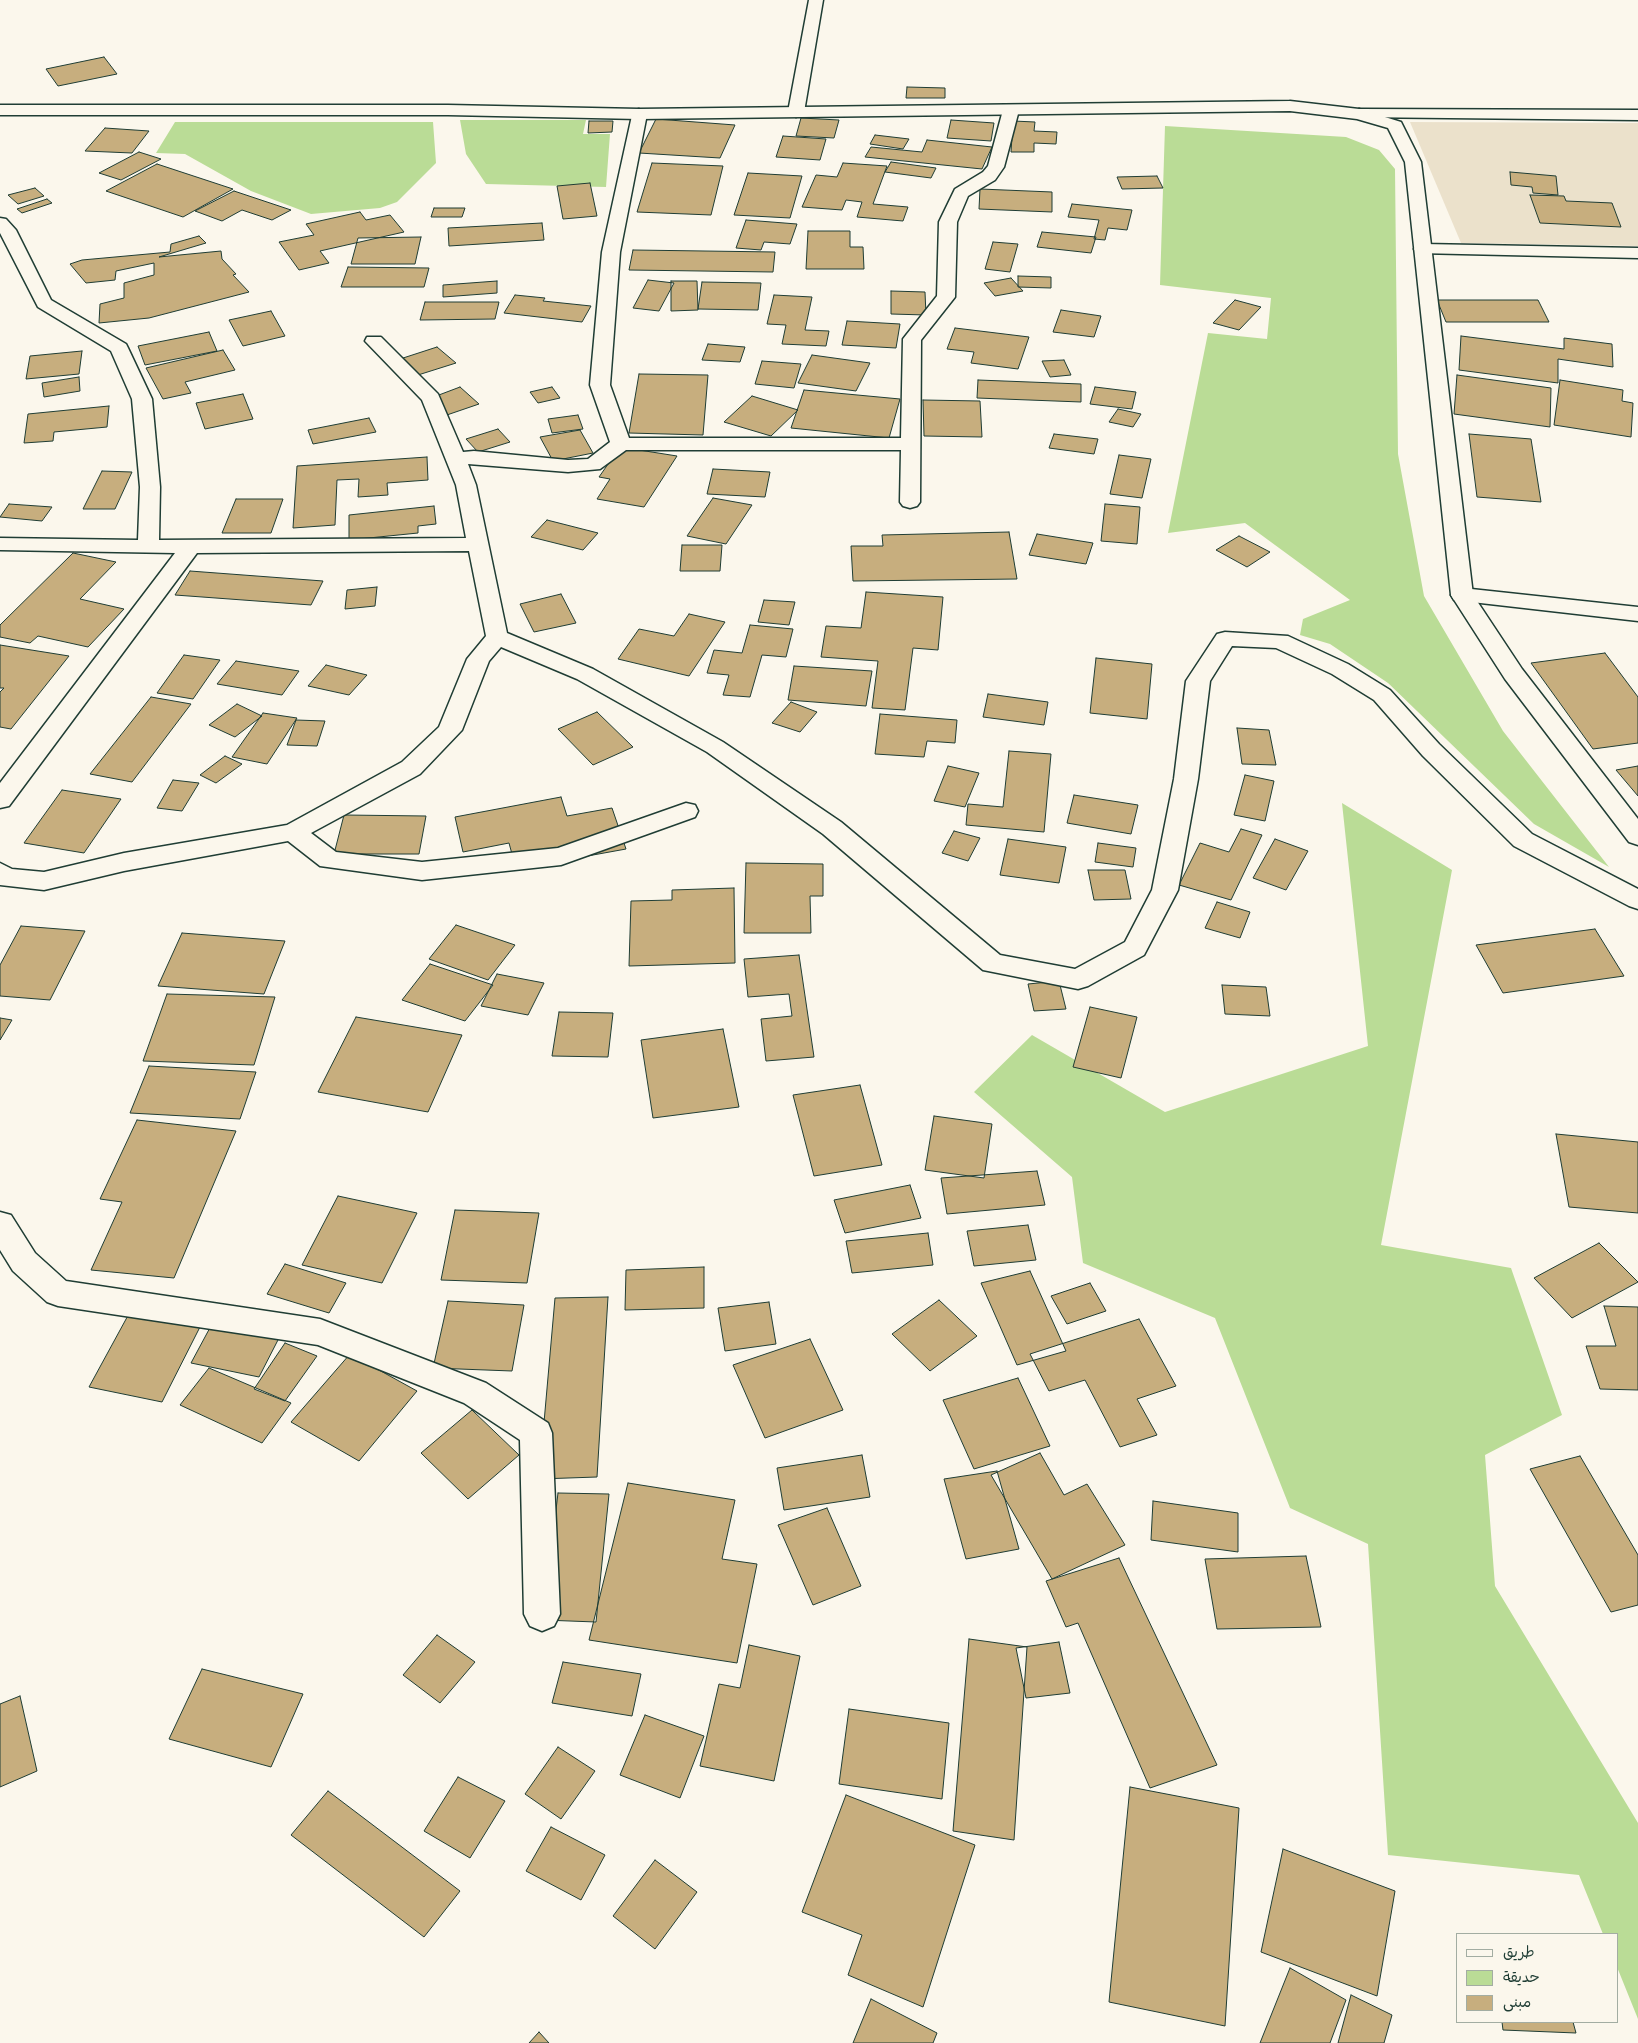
<!DOCTYPE html>
<meta charset="utf-8">
<style>
body{margin:0}
#map{position:relative;width:1638px;height:2043px;overflow:hidden;background:#fbf7ec;font-family:Dekko,"Playpen Sans Arabic",sans-serif}
canvas{display:block}
.legend{position:absolute;left:1456px;top:1933px;width:162px;height:90px;box-sizing:border-box;background:#fbf7ec;border:1px solid #a3ada2;margin:0;padding:6px 9px;list-style:none;font-size:15px;color:#1f3d34}
.legend li{display:flex;align-items:center;gap:10px;height:25px}
.legend b{width:25px;border:1px solid #a3ada2}
</style>
<div id="map">
<canvas width="1638" height="2043"></canvas>
<ul class="legend">
<li><b style="height:6px;background:#fbf7ec"></b>طريق</li>
<li><b style="height:14px;background:#badc96"></b>حديقة</li>
<li><b style="height:14px;background:#c7ae7e"></b>مبنى</li>
</ul>
</div>
<script>
const ctx = document.querySelector('canvas').getContext('2d');
ctx.lineJoin = 'round';
function fillPath(path, color) {
  ctx.fillStyle = color;
  ctx.fill(path, 'evenodd');
}
function toPath(rows) {
  const path = new Path2D();
  for (const r of rows) {
    path.moveTo(r[0], r[1]);
    for (let i = 2; i < r.length; i += 2) path.lineTo(r[i], r[i + 1]);
  }
  return path;
}
function trace(path, color, width, dash) {
  ctx.strokeStyle = color;
  ctx.lineWidth = width;
  ctx.lineCap = dash ? 'butt' : 'round';
  ctx.setLineDash(dash || []);
  ctx.stroke(path);
}
const built = toPath([
 [1410,122,1638,123,1638,246,1461,243]
]);
const green = toPath([
 [460,120,586,120,583,134,610,134,606,187,486,184,466,154],
 [175,122,433,122,436,163,397,202,380,208,311,214,251,191,185,154,156,153],
 [1165,126,1346,137,1379,150,1395,169,1398,454,1424,596,1503,731,1609,867,1534,824,1388,683,1330,644,1300,635,1303,619,1350,600,1245,523,1168,533,1208,333,1267,339,1271,298,1160,285],
 [1342,803,1452,870,1381,1245,1511,1268,1562,1415,1485,1455,1495,1586,1638,1823,1638,2019,1617,1967,1617,1934,1603,1934,1579,1875,1388,1855,1368,1544,1290,1508,1215,1318,1083,1263,1072,1177,974,1092,1032,1035,1165,1112,1368,1046]
]);
const building = toPath([
 [104,57,117,74,58,86,46,69,104,57],
 [907,87,945,88,945,98,906,98,907,87],
 [801,118,839,120,834,138,796,136,801,118],
 [656,119,735,125,720,158,639,153,656,119],
 [951,120,994,123,991,141,947,138,951,120],
 [589,121,613,121,612,132,588,133,589,121],
 [1013,121,1035,122,1034,131,1057,132,1056,144,1034,143,1034,152,1011,152,1013,121],
 [105,128,149,131,132,153,85,151,105,128],
 [875,135,909,139,903,149,870,144,875,135],
 [783,136,826,139,820,160,776,157,783,136],
 [927,140,992,147,982,169,865,157,871,147,922,152,927,140],
 [139,152,161,159,121,180,99,173,139,152],
 [891,162,936,168,931,178,885,172,891,162],
 [652,163,723,166,711,215,637,212,652,163],
 [843,163,887,166,873,204,908,207,903,221,857,217,862,202,846,200,842,210,802,207,816,175,837,177,843,163],
 [157,164,233,189,183,217,106,191,157,164],
 [1510,172,1556,176,1558,195,1533,193,1532,187,1511,185,1510,172],
 [748,173,802,176,790,218,734,215,748,173],
 [1157,176,1163,188,1122,189,1117,177,1157,176],
 [590,183,597,216,563,219,557,186,590,183],
 [35,188,44,196,18,204,8,195,35,188],
 [980,189,1052,192,1052,212,979,209,980,189],
 [234,191,291,210,272,220,242,210,222,221,195,211,234,191],
 [1530,195,1564,196,1566,201,1612,203,1621,227,1540,223,1530,195],
 [47,199,52,203,22,213,17,209,47,199],
 [1072,204,1132,210,1127,230,1108,228,1105,240,1094,239,1099,220,1068,217,1072,204],
 [434,208,465,208,462,217,431,217,434,208],
 [360,212,366,220,390,215,404,232,320,251,329,263,299,270,279,242,314,235,306,224,360,212],
 [746,220,797,224,790,244,764,242,761,250,736,248,746,220],
 [542,223,544,240,449,246,448,228,542,223],
 [808,231,850,231,850,247,863,247,864,269,806,269,808,231],
 [1042,232,1096,237,1091,253,1037,247,1042,232],
 [199,236,206,243,159,257,221,251,222,259,236,274,233,275,249,292,149,318,99,323,100,304,124,298,124,283,154,275,154,263,116,271,115,280,86,283,70,264,82,260,170,252,171,244,199,236],
 [421,237,415,264,351,264,358,238,421,237],
 [993,242,1018,244,1010,272,985,269,993,242],
 [633,250,775,252,773,272,629,270,633,250],
 [348,267,429,268,424,287,341,287,348,267],
 [1018,276,1051,277,1051,288,1018,287,1018,276],
 [1011,278,1023,291,995,296,984,283,1011,278],
 [648,280,674,283,659,311,633,308,648,280],
 [497,281,497,293,443,297,443,285,497,281],
 [671,281,697,281,698,310,671,311,671,281],
 [702,282,761,283,758,310,698,309,702,282],
 [891,291,925,292,926,315,891,314,891,291],
 [515,295,545,298,543,301,591,306,582,322,504,313,515,295],
 [774,295,812,297,805,330,829,331,826,346,782,344,786,325,767,324,774,295],
 [1235,300,1261,307,1239,330,1213,323,1235,300],
 [1437,300,1538,300,1549,322,1446,322,1437,300],
 [425,302,499,302,495,319,420,320,425,302],
 [1061,310,1101,316,1094,337,1053,332,1061,310],
 [271,311,285,336,243,346,229,320,271,311],
 [847,321,900,324,896,348,842,345,847,321],
 [955,328,1029,337,1018,369,971,363,974,352,947,349,955,328],
 [209,332,217,351,145,365,138,346,209,332],
 [1461,336,1564,349,1564,338,1612,344,1613,367,1558,359,1558,383,1459,370,1461,336],
 [708,344,745,347,740,362,702,360,708,344],
 [437,347,456,363,418,375,400,359,437,347],
 [223,350,235,370,185,382,191,393,163,399,146,368,223,350],
 [82,351,79,374,26,379,30,356,82,351],
 [812,355,870,363,856,391,798,383,812,355],
 [1064,360,1071,375,1050,377,1042,361,1064,360],
 [762,361,801,364,794,388,755,384,762,361],
 [639,374,708,375,703,435,629,433,639,374],
 [1457,375,1551,388,1550,427,1454,414,1457,375],
 [79,377,80,391,44,397,42,383,79,377],
 [978,380,1081,384,1081,402,977,398,978,380],
 [1560,380,1623,390,1622,401,1633,403,1631,437,1554,425,1560,380],
 [460,387,479,404,441,417,423,401,460,387],
 [552,387,560,398,538,403,530,392,552,387],
 [1095,387,1136,392,1132,409,1090,404,1095,387],
 [804,390,900,399,889,438,791,428,804,390],
 [243,394,253,419,205,429,196,403,243,394],
 [752,396,798,410,771,436,724,422,752,396],
 [923,400,980,401,982,437,924,436,923,400],
 [109,406,107,427,54,432,53,441,24,443,28,414,109,406],
 [1118,409,1141,414,1133,427,1109,422,1118,409],
 [578,415,583,429,552,433,548,419,578,415],
 [369,418,376,432,313,444,308,430,369,418],
 [498,429,510,442,478,452,466,439,498,429],
 [580,430,593,453,553,461,540,437,580,430],
 [1054,434,1098,439,1094,454,1049,448,1054,434],
 [1469,434,1531,439,1541,502,1477,497,1469,434],
 [620,447,677,456,644,507,597,499,610,479,599,477,620,447],
 [1119,455,1151,459,1142,498,1110,494,1119,455],
 [427,457,428,480,387,483,388,495,358,497,359,479,337,480,335,525,293,528,297,466,427,457],
 [713,469,770,472,765,497,707,494,713,469],
 [102,471,132,472,115,509,83,509,102,471],
 [713,498,752,505,726,544,687,536,713,498],
 [236,499,283,499,271,533,222,533,236,499],
 [9,504,52,507,42,521,0,517,9,504],
 [1105,504,1140,507,1137,544,1101,541,1105,504],
 [434,506,436,524,418,526,418,533,349,540,349,515,434,506],
 [547,520,598,533,583,550,531,537,547,520],
 [1009,532,1017,579,853,581,851,546,883,546,882,535,1009,532],
 [1037,534,1093,543,1086,564,1029,555,1037,534],
 [1239,536,1270,552,1247,567,1216,550,1239,536],
 [682,545,722,545,720,571,680,571,682,545],
 [73,553,116,562,80,599,124,609,88,647,38,636,30,643,0,637,0,625,73,553],
 [190,571,323,581,311,605,175,595,190,571],
 [377,587,375,606,345,609,347,590,377,587],
 [866,592,943,597,938,650,913,648,905,710,872,708,878,661,821,657,826,626,861,628,866,592],
 [561,594,576,623,534,632,520,604,561,594],
 [764,600,795,602,789,625,758,622,764,600],
 [689,614,725,622,689,676,618,659,639,629,674,636,689,614],
 [750,625,793,629,786,657,762,655,750,697,723,695,729,675,707,673,714,650,742,653,750,625],
 [0,645,69,656,11,729,0,727,0,692,4,688,0,688,0,645],
 [1605,653,1638,697,1638,743,1593,749,1531,663,1605,653],
 [184,655,220,660,193,699,157,693,184,655],
 [1096,658,1152,664,1147,719,1090,713,1096,658],
 [236,661,299,671,282,695,217,684,236,661],
 [326,665,367,675,349,695,308,686,326,665],
 [794,666,872,671,866,706,788,700,794,666],
 [988,694,1048,702,1044,725,983,717,988,694],
 [151,697,191,704,132,782,90,774,151,697],
 [791,702,817,712,800,732,772,723,791,702],
 [237,704,262,716,235,737,209,725,237,704],
 [597,712,633,747,593,765,558,729,597,712],
 [263,713,297,718,267,764,232,757,263,713],
 [880,714,957,720,955,743,927,741,924,757,875,754,880,714],
 [296,720,325,721,317,746,287,745,296,720],
 [1237,728,1269,730,1276,765,1242,764,1237,728],
 [1009,751,1051,754,1044,832,966,825,968,804,1003,807,1009,751],
 [225,756,242,764,216,783,200,775,225,756],
 [948,766,979,773,965,807,934,801,948,766],
 [1638,766,1638,796,1616,770,1638,766],
 [1245,775,1274,781,1265,821,1234,815,1245,775],
 [173,780,199,783,182,811,157,808,173,780],
 [62,790,121,799,84,853,24,843,62,790],
 [1074,795,1138,805,1131,834,1067,823,1074,795],
 [561,797,567,816,612,808,626,849,516,869,509,843,463,852,455,817,561,797],
 [344,815,426,816,419,854,334,854,344,815],
 [1241,829,1262,835,1231,900,1179,885,1200,843,1229,852,1241,829],
 [954,831,980,838,968,861,942,853,954,831],
 [1008,839,1066,847,1059,883,1000,875,1008,839],
 [1275,839,1308,851,1286,890,1253,878,1275,839],
 [1098,843,1136,848,1133,867,1095,862,1098,843],
 [746,863,823,864,823,896,810,896,811,933,744,933,746,863],
 [1088,870,1125,870,1131,899,1094,900,1088,870],
 [734,888,735,963,629,966,631,901,672,900,672,890,734,888],
 [1217,902,1250,912,1240,938,1205,928,1217,902],
 [456,925,515,945,488,980,429,959,456,925],
 [21,926,85,931,50,1000,0,996,0,965,21,926],
 [1595,929,1624,976,1503,993,1476,945,1595,929],
 [182,933,285,941,264,994,158,986,182,933],
 [799,955,814,1057,766,1061,761,1019,792,1016,789,994,748,997,744,959,799,955],
 [430,964,493,985,465,1021,402,1000,430,964],
 [497,974,544,983,528,1015,481,1006,497,974],
 [1059,981,1066,1009,1034,1011,1028,984,1059,981],
 [1222,985,1266,987,1270,1016,1225,1014,1222,985],
 [167,994,275,997,254,1065,143,1061,167,994],
 [1090,1007,1137,1017,1121,1078,1073,1067,1090,1007],
 [559,1012,613,1013,608,1057,552,1056,559,1012],
 [356,1017,462,1035,428,1112,318,1092,356,1017],
 [0,1018,12,1020,0,1040,0,1018],
 [723,1029,739,1107,653,1118,641,1040,723,1029],
 [149,1066,256,1072,240,1119,130,1113,149,1066],
 [860,1085,882,1165,814,1176,793,1095,860,1085],
 [934,1116,992,1124,984,1178,925,1170,934,1116],
 [137,1120,236,1131,174,1278,91,1270,122,1202,100,1199,137,1120],
 [1556,1134,1638,1142,1638,1213,1569,1207,1556,1134],
 [1037,1171,1045,1205,947,1214,941,1178,1037,1171],
 [910,1185,921,1218,845,1233,834,1200,910,1185],
 [338,1196,417,1213,382,1283,302,1265,338,1196],
 [455,1210,539,1213,527,1283,441,1280,455,1210],
 [1028,1225,1036,1260,974,1266,967,1231,1028,1225],
 [928,1233,933,1265,852,1273,846,1241,928,1233],
 [1599,1243,1638,1282,1572,1318,1534,1278,1599,1243],
 [285,1264,346,1283,329,1313,267,1294,285,1264],
 [704,1267,704,1308,625,1310,626,1270,704,1267],
 [1030,1271,1066,1351,1017,1365,981,1283,1030,1271],
 [1090,1283,1106,1311,1067,1324,1051,1296,1090,1283],
 [608,1297,597,1477,539,1479,555,1298,608,1297],
 [939,1300,977,1336,930,1371,892,1334,939,1300],
 [448,1301,524,1305,512,1371,433,1368,448,1301],
 [769,1302,776,1344,725,1351,718,1308,769,1302],
 [1604,1306,1638,1307,1638,1390,1600,1389,1586,1346,1616,1346,1604,1306],
 [131,1310,202,1323,162,1402,89,1387,131,1310],
 [1139,1319,1176,1386,1137,1399,1157,1435,1120,1447,1085,1380,1049,1391,1030,1354,1139,1319],
 [212,1324,279,1338,259,1377,191,1363,212,1324],
 [810,1339,843,1410,765,1438,733,1365,810,1339],
 [285,1343,317,1356,285,1401,254,1389,285,1343],
 [350,1354,417,1391,359,1461,291,1422,350,1354],
 [209,1368,291,1403,262,1443,180,1405,209,1368],
 [1018,1378,1050,1446,974,1469,943,1400,1018,1378],
 [472,1410,519,1455,468,1499,421,1453,472,1410],
 [1040,1453,1064,1495,1087,1484,1125,1545,1052,1579,991,1475,1040,1453],
 [862,1455,870,1497,784,1510,777,1468,862,1455],
 [1580,1456,1638,1555,1638,1605,1611,1612,1530,1469,1580,1456],
 [997,1471,1019,1549,966,1559,944,1479,997,1471],
 [628,1483,735,1500,722,1559,757,1564,737,1663,589,1640,628,1483],
 [558,1493,609,1494,596,1622,543,1620,558,1493],
 [1153,1501,1238,1513,1238,1552,1151,1540,1153,1501],
 [827,1508,861,1586,813,1605,778,1525,827,1508],
 [1306,1556,1321,1627,1217,1629,1205,1559,1306,1556],
 [1119,1558,1217,1765,1150,1788,1078,1623,1066,1627,1046,1581,1119,1558],
 [437,1635,475,1662,440,1703,403,1675,437,1635],
 [969,1639,1027,1647,1014,1840,953,1831,969,1639],
 [1059,1642,1070,1693,1026,1698,1016,1648,1059,1642],
 [749,1645,800,1656,774,1781,700,1766,719,1684,740,1688,749,1645],
 [563,1662,641,1674,632,1716,552,1703,563,1662],
 [202,1669,303,1694,271,1767,169,1739,202,1669],
 [20,1696,37,1771,0,1787,0,1704,20,1696],
 [849,1709,949,1723,942,1799,839,1784,849,1709],
 [645,1715,704,1736,680,1798,620,1775,645,1715],
 [558,1747,595,1771,561,1819,525,1794,558,1747],
 [458,1777,505,1801,470,1858,424,1831,458,1777],
 [1130,1787,1239,1808,1225,2026,1109,2002,1130,1787],
 [328,1791,460,1891,424,1937,291,1835,328,1791],
 [846,1795,975,1845,923,2007,848,1975,862,1935,802,1912,846,1795],
 [551,1827,605,1855,581,1900,526,1871,551,1827],
 [1283,1849,1395,1891,1377,1996,1261,1952,1283,1849],
 [655,1860,697,1892,655,1949,613,1916,655,1860],
 [1290,1968,1346,2000,1330,2043,1260,2043,1290,1968],
 [1351,1995,1392,2015,1384,2043,1338,2043,1351,1995],
 [871,1999,937,2033,933,2043,853,2043,871,1999],
 [1502,2022,1573,2022,1576,2033,1503,2030,1502,2022],
 [539,2032,549,2043,529,2043,539,2032]
]);
const street = toPath([
 [809,0,823,0,804,112,796,117,788,112,809,0],
 [1011,105,1019,110,1004,167,995,180,968,196,957,222,955,297,921,340,920,502,917,506,910,508,903,506,900,502,901,450,626,450,600,469,568,472,468,464,476,485,507,633,593,669,723,742,841,822,1000,955,1075,969,1125,942,1152,890,1174,779,1186,681,1217,634,1225,632,1288,636,1348,664,1390,690,1439,744,1532,834,1638,889,1638,909,1629,906,1514,846,1423,756,1374,700,1332,674,1276,648,1232,646,1210,681,1198,779,1178,890,1144,955,1088,986,1078,989,983,970,823,834,707,752,577,679,501,647,489,661,462,730,420,774,311,833,336,852,422,862,558,848,686,803,695,805,698,811,695,817,561,865,422,880,320,866,288,841,124,871,44,890,0,885,0,863,12,869,44,872,124,853,287,825,402,762,439,727,467,659,486,636,469,551,197,553,9,806,0,808,0,783,175,553,0,550,0,538,138,540,140,487,132,399,111,351,38,307,0,233,0,218,6,219,16,230,51,300,126,344,128,348,152,399,160,487,159,540,466,538,456,485,422,400,365,341,367,337,381,337,438,394,463,452,474,451,568,460,588,459,610,442,590,385,602,252,633,111,639,109,647,114,620,252,610,385,629,438,901,438,903,339,937,296,939,222,955,189,983,172,988,166,1003,110,1011,105],
 [1359,109,1638,110,1638,120,1353,117,1351,114,1359,109],
 [1423,244,1638,248,1638,258,1417,253,1414,249,1417,245,1423,244],
 [1462,588,1638,607,1638,621,1454,600,1451,595,1454,590,1462,588],
 [0,1212,11,1215,35,1253,66,1281,320,1319,486,1383,548,1423,552,1433,560,1614,554,1626,542,1631,530,1626,524,1614,520,1440,464,1403,318,1345,58,1306,47,1302,13,1271,0,1250,0,1212]
]);
const secondary = toPath([
 [1290,101,1359,109,1401,122,1421,162,1473,595,1522,669,1638,819,1638,845,1629,842,1505,679,1451,595,1405,162,1388,128,1357,119,1290,111,639,119,448,115,0,115,0,105,448,105,639,109,1290,101]
]);
fillPath(built, '#ebe1cb');
fillPath(green, '#badc96');
fillPath(building, '#c7ae7e');
trace(building, '#1f3d34', 1);
trace(street, '#1f3d34', 3);
trace(secondary, '#1f3d34', 3);
fillPath(street, '#fbf7ec');
fillPath(secondary, '#fbf7ec');
</script>
